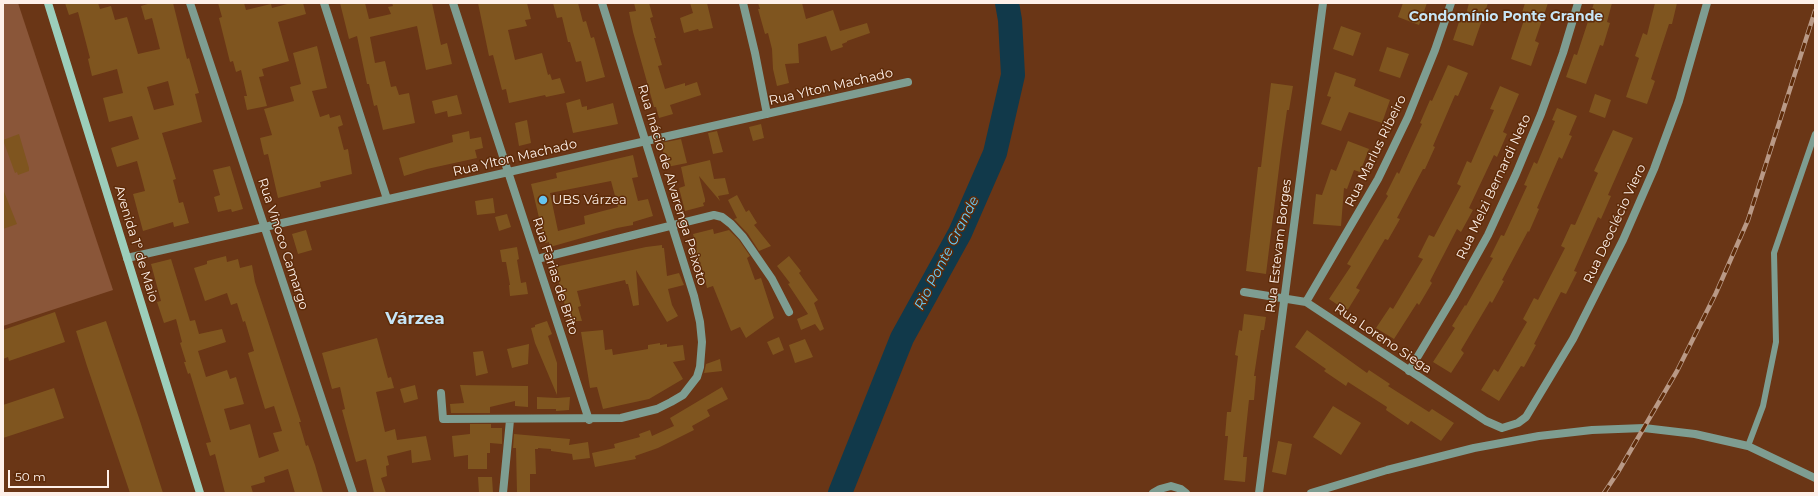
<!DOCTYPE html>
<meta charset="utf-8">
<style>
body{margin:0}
#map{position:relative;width:1818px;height:496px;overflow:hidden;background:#6a3616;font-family:Montserrat,sans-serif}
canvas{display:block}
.frame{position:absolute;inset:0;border:4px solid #fef0e9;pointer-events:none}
.scale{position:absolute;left:8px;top:470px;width:101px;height:18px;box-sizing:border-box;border:2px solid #fef0e9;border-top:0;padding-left:5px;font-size:12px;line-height:14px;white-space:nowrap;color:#fef0e9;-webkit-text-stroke:3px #5e2b09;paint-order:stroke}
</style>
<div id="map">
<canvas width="1818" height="496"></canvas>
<div class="frame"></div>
<div class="scale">50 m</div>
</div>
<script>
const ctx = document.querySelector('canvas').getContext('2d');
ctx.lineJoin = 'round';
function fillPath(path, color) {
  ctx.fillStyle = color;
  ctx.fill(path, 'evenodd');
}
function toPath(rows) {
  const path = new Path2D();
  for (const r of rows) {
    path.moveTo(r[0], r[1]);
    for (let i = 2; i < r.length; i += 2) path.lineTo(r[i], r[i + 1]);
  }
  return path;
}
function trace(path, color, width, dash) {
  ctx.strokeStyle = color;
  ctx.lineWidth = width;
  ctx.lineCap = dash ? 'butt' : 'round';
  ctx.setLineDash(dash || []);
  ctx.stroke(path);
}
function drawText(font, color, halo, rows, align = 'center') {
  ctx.font = font + ' Montserrat,sans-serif';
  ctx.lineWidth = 3;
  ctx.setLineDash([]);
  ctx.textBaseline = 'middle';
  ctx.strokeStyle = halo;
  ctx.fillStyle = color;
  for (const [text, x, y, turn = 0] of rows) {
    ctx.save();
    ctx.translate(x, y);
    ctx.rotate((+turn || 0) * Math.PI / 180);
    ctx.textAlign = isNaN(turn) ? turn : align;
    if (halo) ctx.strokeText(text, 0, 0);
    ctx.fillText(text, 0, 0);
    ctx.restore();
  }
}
const green = toPath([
 [3,3,18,3,113,290,3,326]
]);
const river = toPath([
 [840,493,902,338,960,233,995,153,1013,75,1010,20,1007,3]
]);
const building = toPath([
 [65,3,98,3,100,9,111,6,115,20,127,17,138,54,160,49,152,18,145,20,141,6,151,3,173,3,187,59,189,58,199,93,195,94,202,122,162,133,176,179,173,180,179,203,183,202,189,223,174,227,173,222,143,231,133,194,145,191,137,161,117,167,111,148,139,139,132,116,109,122,103,98,123,93,117,69,92,76,88,59,90,58,78,12,69,15],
 [168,81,174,105,154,110,147,87],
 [218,3,244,3,246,10,271,4,272,8,291,3,303,3,306,14,278,22,289,61,262,69,264,76,259,77,267,106,247,110,244,96,247,96,241,70,236,72,233,61,230,62,219,18,222,17],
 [340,3,365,3,369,19,391,14,388,7,393,6,392,3,432,3,441,45,447,43,452,64,426,70,417,26,370,37,375,63,385,61,391,87,396,86,399,95,409,93,415,123,383,130,377,105,374,106,369,84,367,84,357,36,349,39],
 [478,3,527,3,531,19,525,20,527,26,508,30,515,60,542,53,548,75,550,74,552,80,560,78,565,93,546,97,545,95,509,103,506,89,502,90,493,55,489,56],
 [553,3,578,3,583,22,586,21,591,38,594,37,605,77,586,82,581,61,576,62,570,42,568,42,562,17,557,18],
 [634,3,649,3,653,17,650,18,656,38,654,38,662,65,658,66,665,89,685,83,685,86,697,82,701,95,670,105,673,114,659,118,656,107,654,107,633,32,629,12,636,11],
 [690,3,707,3,713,28,699,31,698,29,684,33,680,18,693,13],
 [758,3,802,3,806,19,833,10,840,31,867,23,870,33,847,41,847,42,842,44,843,47,831,51,826,36,798,44,799,63,785,64,789,83,777,86,773,69,772,49,768,33,765,34,758,9,760,9],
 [1403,3,1427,3,1419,25,1398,17],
 [1469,3,1488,3,1473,46,1453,40,1461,16,1465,18],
 [1525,3,1548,3,1535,41,1539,43,1531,66,1511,59,1524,20,1520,19],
 [1594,3,1612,3,1607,22,1610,23,1603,46,1600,45,1586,84,1566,77,1574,54,1577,55],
 [1655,3,1677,3,1672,24,1669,24,1651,79,1655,81,1647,104,1626,97,1639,58,1635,56,1643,33,1647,35],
 [1341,26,1361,33,1353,56,1333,49],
 [317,46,327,88,312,91,320,117,329,114,330,118,340,115,343,125,338,127,344,150,348,149,352,174,320,182,321,187,278,198,268,154,264,155,260,138,272,135,264,109,294,101,290,87,301,84,293,53],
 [1387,47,1409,54,1400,78,1379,71],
 [1448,65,1468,73,1458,96,1455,95,1433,146,1435,147,1425,169,1423,169,1397,218,1400,219,1388,240,1385,239,1356,288,1360,290,1347,311,1329,299,1351,266,1347,264,1388,196,1386,194,1397,172,1399,174,1422,124,1420,123,1430,100,1432,101],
 [1335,72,1356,79,1354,86,1390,100,1382,123,1349,112,1341,131,1321,124,1331,97,1327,96],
 [1271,83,1293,86,1289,110,1287,110,1281,152,1266,274,1246,271,1258,167,1261,167],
 [1500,86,1519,94,1503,132,1507,134,1497,157,1494,155,1469,208,1473,210,1461,232,1457,229,1430,281,1432,283,1419,305,1417,303,1394,339,1376,328,1390,307,1393,309,1423,259,1418,257,1429,235,1434,237,1461,186,1457,184,1467,161,1471,163,1494,110,1490,109],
 [1595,94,1611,100,1605,118,1589,112],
 [457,95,462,114,448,117,447,111,435,114,432,101],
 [580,99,582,107,587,106,587,110,613,103,618,124,573,133,566,103],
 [1557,108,1577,116,1569,135,1572,136,1562,159,1559,157,1537,208,1539,209,1529,232,1528,231,1502,280,1504,281,1492,303,1490,301,1461,350,1464,353,1451,373,1433,362,1455,328,1452,326,1465,305,1466,306,1493,258,1490,257,1501,235,1504,236,1527,186,1524,185,1534,162,1537,164,1555,121,1552,120],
 [527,120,531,143,519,146,515,123],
 [761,124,764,138,753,141,749,127],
 [1613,130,1633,138,1608,195,1611,196,1601,219,1598,217,1574,271,1577,272,1566,294,1561,292,1534,344,1536,345,1524,367,1521,366,1499,401,1481,390,1494,369,1498,372,1527,322,1523,319,1534,298,1538,300,1565,248,1561,246,1571,224,1575,225,1598,173,1594,171],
 [469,131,470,139,481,137,483,148,475,150,477,158,427,169,404,176,399,158,453,142,452,135],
 [717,131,723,152,713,154,708,133],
 [19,134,29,168,29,171,18,175,17,172,15,173,3,140],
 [681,139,687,163,667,167,661,143],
 [1348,141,1369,149,1360,172,1354,170,1347,189,1344,188,1341,226,1313,224,1316,194,1322,195,1331,169,1336,171],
 [633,155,638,177,632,178,638,201,648,199,653,216,633,222,633,225,617,228,550,247,549,242,545,243,531,184,557,178,556,173],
 [611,181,618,207,584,216,585,224,558,231,550,193],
 [710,160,714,179,725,178,729,194,718,196,720,201,699,176,705,199,705,202,703,203,704,206,685,211,679,188,685,186,681,167],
 [230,166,243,209,232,212,231,209,218,212,214,197,220,195,213,170],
 [3,189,17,224,3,229],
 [737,195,746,212,749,210,757,223,754,225,771,246,759,251,748,234,734,219,737,218,728,200],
 [493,198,495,213,477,215,475,201],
 [507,214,511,227,499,231,495,217],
 [713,229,714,234,729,230,739,240,750,256,747,258,755,280,761,278,774,318,746,338,740,327,731,331,713,286,707,288,703,270,701,270,695,249,697,248,693,234],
 [306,230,312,250,298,254,292,234],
 [662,245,662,248,664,248,667,276,679,273,684,285,668,289,672,305,678,316,667,322,636,270,639,305,633,306,628,284,626,284,625,280,577,291,581,306,578,307,582,321,569,321,555,267,646,247],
 [517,247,519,259,517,260,521,283,526,282,528,294,510,296,509,285,510,285,506,262,502,262,500,250],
 [226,256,227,262,238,259,240,268,252,265,255,282,301,422,299,422,306,446,308,445,315,465,323,493,295,493,288,469,264,477,265,482,251,486,253,493,225,493,215,454,210,456,206,443,211,442,190,373,188,374,184,362,186,362,180,343,182,342,176,319,164,323,157,302,161,301,151,264,171,259,190,321,195,320,199,334,222,329,226,342,198,351,206,377,227,370,230,379,236,377,244,404,224,409,230,430,250,424,259,458,279,451,273,433,282,431,274,406,265,409,248,353,254,351,245,321,243,322,237,303,231,305,227,293,205,301,194,268,207,264,207,261],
 [789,256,801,271,799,273,818,300,814,303,824,329,820,331,815,324,801,330,797,319,808,314,788,284,790,283,777,266],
 [55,312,65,342,9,361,8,357,3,359,3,330],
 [1244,314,1266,317,1264,330,1261,330,1254,376,1256,376,1254,400,1249,400,1243,457,1247,457,1245,482,1224,480,1228,436,1225,436,1227,412,1231,412,1238,356,1235,355,1239,330,1242,331],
 [106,321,139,418,163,493,130,493,87,366,76,331],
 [547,321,552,334,548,336,557,363,557,395,535,343,531,328,535,327,535,325],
 [603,330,605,350,612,349,613,355,648,349,648,345,660,343,660,345,667,344,667,347,683,345,685,360,673,362,683,379,649,399,603,409,597,387,590,388,581,332],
 [1307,330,1367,373,1369,370,1390,384,1388,386,1429,412,1432,409,1454,423,1441,441,1411,421,1408,425,1386,410,1387,407,1348,382,1346,386,1324,371,1326,369,1295,347],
 [779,337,784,350,773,355,767,342],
 [377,338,388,378,391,377,394,388,376,392,385,432,395,429,397,440,426,436,431,460,412,463,411,450,387,456,389,465,386,466,387,476,381,478,386,493,374,493,366,459,356,462,342,410,345,409,340,387,332,389,322,353],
 [805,339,813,357,795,363,789,345],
 [529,344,528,364,512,368,507,349],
 [483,351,488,373,476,376,473,352],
 [720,359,722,371,704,373,706,364],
 [415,385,418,399,404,403,400,389],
 [460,385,528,386,528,407,515,406,515,401,490,407,490,413,451,413,450,404,464,403],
 [722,387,728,399,707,410,710,416,692,426,694,430,658,448,635,456,636,459,595,467,592,453,615,448,614,444,640,437,639,434,650,430,652,436,674,426,670,418],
 [54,388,64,418,3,438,3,405],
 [537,397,557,398,570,397,569,410,556,411,556,409,537,409],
 [1333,406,1361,423,1341,455,1313,437],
 [470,424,491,424,491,428,502,428,502,444,490,443,490,453,487,453,487,469,468,469,468,455,454,457,452,436,470,434],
 [514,434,570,439,569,445,588,442,590,458,573,460,572,454,551,451,551,449,538,448,538,449,535,449,536,474,530,474,530,493,517,493,516,448,513,448],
 [1278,441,1292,444,1286,475,1272,472],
 [478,477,492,477,493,493,479,493]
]);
const lane = toPath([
 [1748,446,1763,406,1776,342,1774,253,1815,134]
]);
const street = toPath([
 [190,3,353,493],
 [324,3,387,199],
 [453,3,589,420],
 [743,3,755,53,767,114],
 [127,258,908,82],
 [537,259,714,215,722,217,731,224,743,237,772,279,789,312],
 [1244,292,1306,302,1486,421,1502,428,1518,423,1526,417,1573,339,1623,240,1654,169,1679,101,1707,3],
 [1306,302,1378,179,1408,117,1435,50,1451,3],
 [1409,371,1454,296,1488,235,1516,174,1541,114,1563,53,1578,3],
 [441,393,443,419,621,418,657,409,671,402,683,395,697,377,700,367,702,342,700,322,694,296,602,3],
 [503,493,510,420],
 [1153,493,1160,489,1171,486,1181,489,1186,493],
 [1259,493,1323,3],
 [1311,493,1387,470,1474,448,1539,436,1592,430,1644,428,1695,434,1748,446,1815,478]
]);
const secondary = toPath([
 [48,3,200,493]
]);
const rail = toPath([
 [1604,493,1618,472,1677,371,1716,293,1748,220,1815,11]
]);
const markers = [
 [543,200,5,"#66c4ef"]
];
const streetNames = [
 ["Rua Ylton Machado",831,87,-13],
 ["Rua Marlus Ribeiro",1376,151,-64],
 ["Rua Ylton Machado",515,158,-13],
 ["Rua Inácio de Alvarenga Peixoto",672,185,73],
 ["Rua Melzi Bernardi Neto",1494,187,-65],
 ["Rua Deoclécio Viero",1615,224,-65],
 ["Avenida 1º de Maio",136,244,73],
 ["Rua Vinoco Camargo",283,244,72],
 ["Rua Estevam Borges",1279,246,-83],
 ["Rua Farias de Brito",555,276,72],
 ["Rua Loreno Siega",1383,339,34]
];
const poiNames = [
 ["UBS Várzea",552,200]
];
const neighbourhoodNames = [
 ["Condomínio Ponte Grande",1506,17]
];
const waterNames = [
 ["Rio Ponte Grande",947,253,-63]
];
const districtNames = [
 ["Várzea",415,319]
];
fillPath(green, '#8a5639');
trace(river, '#11394a', 24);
fillPath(building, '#7f551f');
trace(lane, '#7e9d91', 6);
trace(street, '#7e9d91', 8);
trace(secondary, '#9ccebb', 8);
trace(rail, '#b99986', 4.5);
trace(rail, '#5e2b09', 3, [9]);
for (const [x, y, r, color] of markers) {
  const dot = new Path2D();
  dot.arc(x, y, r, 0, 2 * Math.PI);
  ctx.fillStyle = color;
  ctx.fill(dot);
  trace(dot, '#5e2b09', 1.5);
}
drawText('13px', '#fef0e9', '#5e2b09', streetNames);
drawText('13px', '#fef0e9', '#5e2b09', poiNames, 'left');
drawText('bold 14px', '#c6e5f6', '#5e2b09', neighbourhoodNames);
drawText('italic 14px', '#65d0ff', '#5e2b09', waterNames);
drawText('bold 17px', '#c6e5f6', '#5e2b09', districtNames);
</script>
